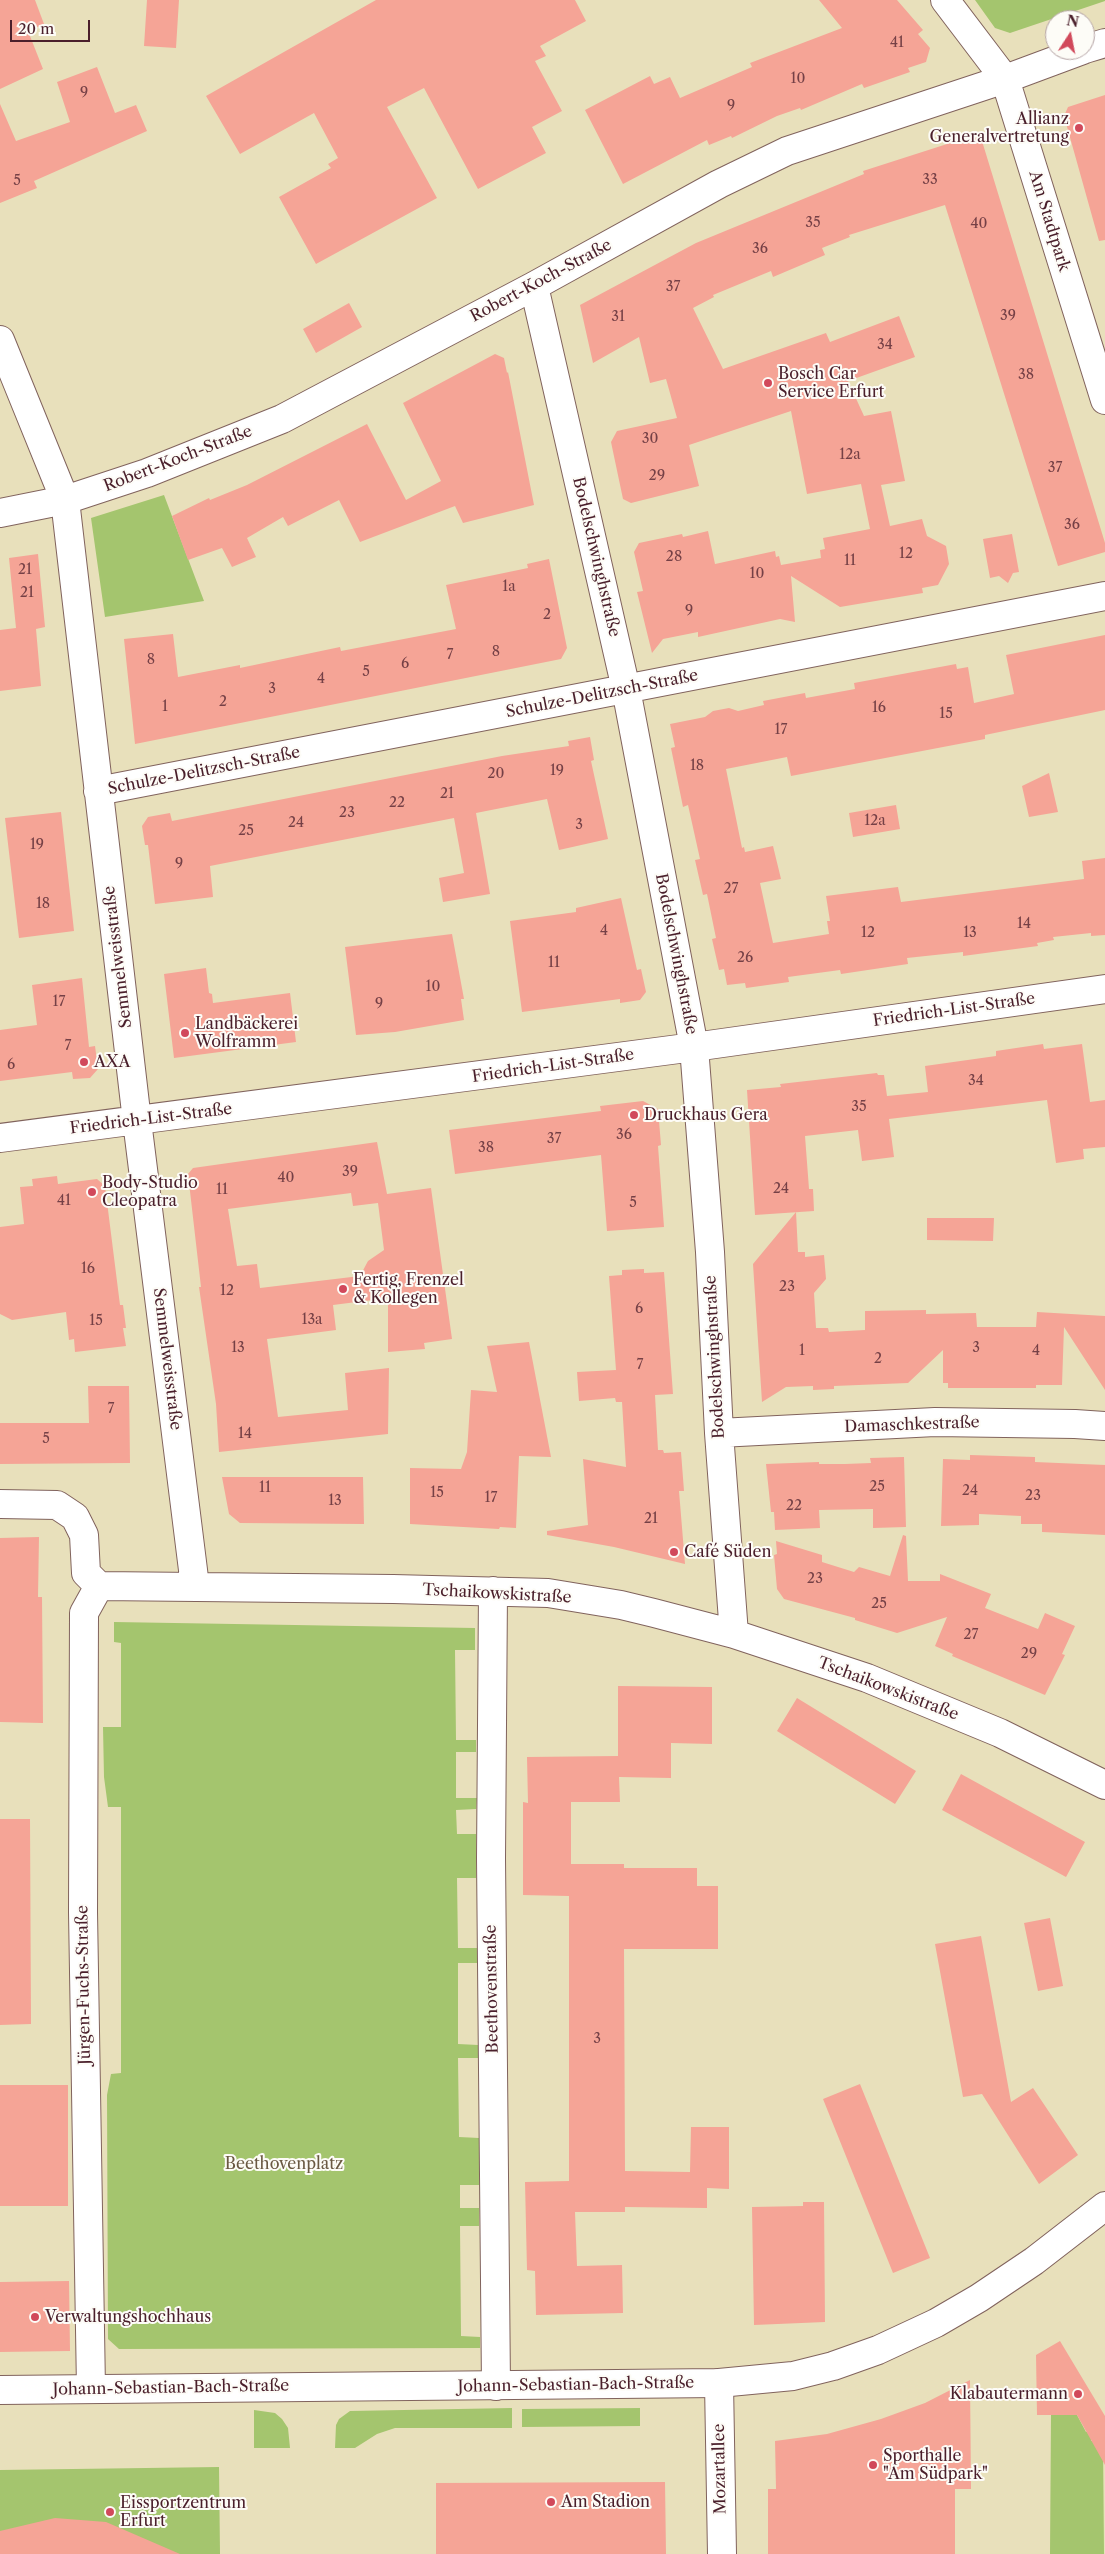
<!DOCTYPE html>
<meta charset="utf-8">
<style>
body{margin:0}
#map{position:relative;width:1105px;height:2554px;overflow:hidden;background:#e8e0bb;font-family:"Libre Caslon Text",serif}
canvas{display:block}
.north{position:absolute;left:1045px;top:10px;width:50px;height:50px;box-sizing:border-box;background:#fdfcf7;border:1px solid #b5a4a5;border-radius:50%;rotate:11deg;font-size:14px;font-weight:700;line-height:20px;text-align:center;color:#4a1f2b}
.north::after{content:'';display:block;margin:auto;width:18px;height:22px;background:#d1495b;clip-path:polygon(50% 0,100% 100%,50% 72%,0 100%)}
.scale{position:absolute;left:10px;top:20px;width:80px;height:22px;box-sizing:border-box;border:2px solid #4a1f2b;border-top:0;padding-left:6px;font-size:15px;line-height:18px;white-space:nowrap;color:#4a1f2b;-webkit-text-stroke:4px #fdfcf7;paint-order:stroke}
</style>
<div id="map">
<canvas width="1105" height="2554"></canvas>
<div class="north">N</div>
<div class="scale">20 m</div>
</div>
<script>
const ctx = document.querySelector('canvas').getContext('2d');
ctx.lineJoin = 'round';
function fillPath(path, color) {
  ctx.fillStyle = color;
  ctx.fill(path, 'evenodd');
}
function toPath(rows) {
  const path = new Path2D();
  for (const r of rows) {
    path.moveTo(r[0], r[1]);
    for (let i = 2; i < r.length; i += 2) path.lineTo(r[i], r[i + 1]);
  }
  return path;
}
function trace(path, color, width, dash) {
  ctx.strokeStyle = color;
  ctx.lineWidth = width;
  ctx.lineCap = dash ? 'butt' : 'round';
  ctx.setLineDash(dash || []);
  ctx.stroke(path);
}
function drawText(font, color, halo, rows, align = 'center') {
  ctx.font = font + ' "Libre Caslon Text",serif';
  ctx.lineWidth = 4;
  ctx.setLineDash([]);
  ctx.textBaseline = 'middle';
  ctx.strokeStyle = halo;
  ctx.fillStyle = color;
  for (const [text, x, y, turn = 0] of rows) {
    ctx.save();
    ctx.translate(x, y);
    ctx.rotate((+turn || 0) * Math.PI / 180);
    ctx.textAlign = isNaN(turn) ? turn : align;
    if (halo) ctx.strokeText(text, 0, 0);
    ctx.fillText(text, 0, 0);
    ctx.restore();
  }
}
const green = toPath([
 [975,0,1105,0,1105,1,1010,33,995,28],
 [164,495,204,601,105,617,91,518],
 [114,1622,475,1628,475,1650,455,1650,456,1740,476,1740,476,1752,456,1752,456,1798,477,1798,476,1809,456,1810,457,1834,476,1834,476,1878,457,1878,458,1948,478,1948,478,1963,458,1963,458,2044,478,2045,478,2058,458,2058,459,2137,479,2138,479,2185,460,2185,460,2208,479,2208,479,2226,460,2226,461,2336,480,2337,480,2348,119,2349,108,2339,107,2095,111,2074,121,2073,121,1807,108,1807,104,1777,103,1727,121,1727,121,1643,114,1642],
 [512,2408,512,2428,395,2428,377,2434,355,2448,335,2448,336,2425,339,2419,350,2411],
 [640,2408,640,2426,522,2427,522,2409],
 [254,2410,275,2413,282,2419,288,2428,290,2448,254,2448],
 [1051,2415,1077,2415,1086,2432,1091,2432,1091,2441,1103,2441,1104,2554,1050,2554],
 [219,2467,220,2554,0,2554,0,2470]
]);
const building = toPath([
 [0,0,35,0,44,24,28,31,43,69,0,89],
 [147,0,179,0,176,48,144,46],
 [376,0,575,0,586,21,540,46,546,56,535,61,562,111,532,127,546,153,478,189,424,88,387,107,437,198,316,264,279,197,331,168,328,164,338,158,314,113,240,154,206,96],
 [819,0,897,0,923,30,918,34,930,48,926,62,908,68,910,72,864,88,862,84,801,110,800,108,777,116,732,138,731,136,709,145,707,140,623,184,585,110,650,76,654,84,670,77,680,98,752,67,750,63,842,28],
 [97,67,115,113,136,105,147,131,34,181,37,188,0,203,0,104,16,141,70,122,57,82],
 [1105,95,1105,240,1099,241,1064,116,1068,107],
 [972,136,982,141,1105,543,1105,552,1058,566,945,205,849,235,850,237,822,248,825,255,773,277,771,271,713,295,714,297,693,308,723,369,826,333,830,342,899,316,915,357,848,381,864,416,891,411,905,481,881,485,890,526,922,519,927,536,946,546,949,564,938,585,922,588,923,593,840,607,791,576,795,622,780,619,698,637,698,632,663,639,652,653,637,592,643,591,634,552,639,543,682,534,683,537,708,531,715,564,775,551,776,557,779,556,781,565,821,558,820,550,825,549,823,538,870,529,861,484,807,494,791,411,689,445,699,486,631,503,623,499,611,442,617,431,677,418,666,379,650,383,639,337,593,363,580,305,696,243,864,174,863,171],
 [349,303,362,327,316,353,303,329],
 [495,354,504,358,507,373,508,372,534,505,463,523,455,506,360,542,339,500,288,526,283,517,247,538,256,557,232,567,222,548,188,560,172,516,209,498,210,500,247,485,367,424,406,500,441,481,403,403],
 [1012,534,1019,572,1013,573,1008,583,999,576,990,578,983,539],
 [38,554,45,627,36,629,41,686,0,691,0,630,16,628,9,558],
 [549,559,567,648,561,659,135,744,124,639,173,634,178,677,240,665,240,668,340,647,341,651,456,629,446,585,528,568,527,564],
 [1105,635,1105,710,985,735,985,739,791,776,787,757,726,769,742,848,744,847,745,852,773,846,781,879,760,883,773,943,829,934,827,921,830,921,826,896,898,887,901,902,1084,879,1082,861,1105,858,1105,935,1091,936,1091,933,1053,937,1054,940,1037,943,1038,946,963,956,963,952,907,958,908,964,841,974,840,970,788,977,789,982,746,988,745,983,727,985,724,969,719,970,712,939,716,938,707,894,703,895,695,860,700,859,688,805,683,807,671,748,675,747,670,724,705,717,713,711,729,708,738,711,764,705,763,701,805,693,806,698,855,689,854,683,956,664,957,669,968,667,974,703,1014,694,1006,655],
 [590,737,594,760,591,761,608,839,559,850,547,799,476,813,490,894,443,902,439,878,464,873,454,818,210,866,213,897,155,904,148,845,145,845,142,826,148,817,170,813,172,821,502,756,569,746,568,741],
 [1049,773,1058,812,1029,817,1022,786],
 [896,805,900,829,853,837,849,813],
 [61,812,74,931,19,938,5,818],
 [621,898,637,970,641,969,646,992,640,1000,620,1003,620,999,522,1012,510,921,576,912,576,908],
 [452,934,464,999,461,999,464,1020,395,1032,356,1035,345,947],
 [206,968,209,993,212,994,213,1003,290,993,296,1042,174,1058,164,974],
 [82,978,89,1047,95,1046,98,1069,90,1078,73,1079,72,1072,0,1081,0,1030,37,1025,32,985],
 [1043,1044,1044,1049,1082,1044,1090,1102,1105,1100,1105,1147,1083,1149,1084,1159,1056,1163,1047,1100,889,1119,894,1157,862,1161,858,1130,805,1136,809,1189,813,1189,814,1211,755,1215,747,1090,781,1087,780,1084,877,1073,878,1075,884,1075,887,1096,928,1092,925,1066,996,1056,996,1051],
 [643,1101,658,1109,661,1145,658,1146,664,1227,607,1231,601,1155,455,1174,449,1130,601,1111,600,1106],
 [377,1142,387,1194,431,1188,452,1339,424,1343,425,1349,388,1352,388,1298,333,1305,336,1330,267,1339,278,1417,348,1410,345,1373,389,1368,388,1434,219,1452,216,1404,199,1287,201,1287,188,1174,193,1168],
 [351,1193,353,1206,378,1203,384,1250,368,1261,360,1276,260,1288,257,1264,237,1266,228,1209],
 [57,1176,58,1184,97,1179,105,1186,120,1305,123,1305,126,1328,123,1328,126,1346,75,1352,74,1339,69,1340,66,1312,12,1320,0,1314,0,1227,24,1224,20,1187,33,1186,32,1179],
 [796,1212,798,1252,805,1252,805,1257,824,1255,826,1279,814,1293,816,1328,828,1328,829,1332,865,1330,865,1311,926,1310,926,1314,976,1313,977,1327,1036,1327,1037,1312,1105,1316,1105,1390,1064,1327,1062,1385,1036,1385,1036,1388,948,1388,948,1383,943,1383,943,1350,908,1383,834,1386,834,1389,813,1390,813,1386,786,1387,762,1402,753,1264],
 [927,1218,994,1218,993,1241,927,1240],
 [644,1269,644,1273,664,1272,673,1394,655,1395,658,1450,663,1450,664,1453,681,1452,684,1491,679,1491,685,1564,614,1547,547,1535,547,1531,588,1525,583,1459,626,1467,622,1402,616,1402,615,1398,579,1401,577,1372,616,1370,609,1276,622,1275,622,1270],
 [529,1342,551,1457,519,1456,516,1528,500,1527,499,1529,410,1524,410,1468,461,1469,467,1452,471,1390,497,1392,487,1346],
 [88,1386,129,1386,130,1463,0,1464,0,1423,89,1423],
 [970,1455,1035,1457,1035,1462,1105,1465,1105,1535,1042,1532,1042,1524,1021,1524,1021,1516,979,1514,979,1525,941,1526,943,1459,970,1460],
 [904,1457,906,1527,873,1528,873,1509,819,1510,820,1528,775,1530,774,1512,771,1512,766,1464,819,1462,819,1464,845,1464,871,1463,870,1458],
 [222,1477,363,1477,364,1524,240,1523,229,1514],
 [903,1535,906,1536,908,1581,940,1581,940,1574,991,1594,985,1608,1038,1629,1045,1613,1075,1626,1062,1654,1065,1655,1045,1695,952,1656,953,1654,935,1646,947,1617,897,1633,855,1620,855,1618,784,1599,777,1589,774,1555,777,1554,776,1541,822,1555,822,1562,854,1572,859,1567,890,1576],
 [39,1537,38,1597,42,1597,43,1723,0,1722,0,1538],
 [618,1686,712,1687,712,1744,671,1743,671,1778,619,1777,620,1802,571,1802,571,1864,624,1864,624,1868,697,1868,697,1886,718,1886,718,1949,624,1949,625,2171,690,2172,691,2127,729,2127,729,2189,707,2188,707,2208,625,2207,625,2212,575,2212,577,2266,622,2265,623,2313,536,2315,535,2271,527,2270,525,2182,569,2181,569,1896,523,1895,523,1802,528,1803,527,1757,618,1756],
 [797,1698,916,1771,895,1804,777,1731],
 [961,1774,1085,1842,1066,1877,942,1810],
 [0,1819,30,1819,31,2024,0,2025],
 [1050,1918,1063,1986,1038,1991,1024,1923],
 [981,1936,1011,2102,1033,2088,1078,2155,1039,2184,982,2094,963,2097,935,1944],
 [860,2084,930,2258,893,2273,823,2099],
 [0,2085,68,2085,68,2206,0,2206],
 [803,2202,824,2202,825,2322,754,2325,752,2207,803,2206],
 [69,2281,70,2351,0,2352,0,2282],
 [1060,2341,1105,2416,1105,2465,1077,2415,1037,2415,1036,2355],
 [970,2380,971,2489,955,2489,955,2554,768,2554,768,2489,776,2489,775,2441,827,2434,881,2419,925,2403],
 [665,2482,666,2554,436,2554,436,2483],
 [55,2518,106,2522,180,2554,0,2554,0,2531]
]);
const minor = toPath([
 [945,0,1005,79,1105,400],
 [1085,49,1105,43],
 [534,286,626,689,694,1047,710,1252,719,1433,734,1634],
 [0,340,65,500,137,1121,195,1586],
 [0,513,65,500,147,473,282,419,534,286,719,184,787,151,1005,79,1083,50],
 [98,791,1105,596],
 [0,1138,694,1047,1105,989],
 [719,1433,935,1422,1075,1424,1105,1426],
 [0,1504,57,1505,75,1517,84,1535,86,1573,99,1586,393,1589,548,1593,621,1605,654,1613,734,1634,867,1678,1000,1733,1105,1785],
 [493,1591,491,1858,496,2386],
 [719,2383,722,2554],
 [91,2389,83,1912,84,1613,99,1586]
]);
const tertiary = toPath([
 [0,2390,719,2383,793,2376,833,2366,878,2350,936,2323,979,2298,1034,2261,1105,2206]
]);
const markers = [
 [1079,128,5,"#d1495b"],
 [768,383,5,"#d1495b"],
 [185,1033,5,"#d1495b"],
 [84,1062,5,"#d1495b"],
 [634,1115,5,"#d1495b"],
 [92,1192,5,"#d1495b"],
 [343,1289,5,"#d1495b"],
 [674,1552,5,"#d1495b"],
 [35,2317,5,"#d1495b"],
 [1078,2394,5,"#d1495b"],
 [873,2465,5,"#d1495b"],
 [551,2502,5,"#d1495b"],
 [110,2512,5,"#d1495b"]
];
const numberNames = [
 ["41",897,43],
 ["10",798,79],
 ["9",84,93],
 ["9",731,106],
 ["33",930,180],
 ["5",17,181],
 ["35",813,223],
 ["40",979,224],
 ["36",760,249],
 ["37",673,287],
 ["39",1008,316],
 ["31",618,317],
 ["34",885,345],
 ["38",1026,375],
 ["30",650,439],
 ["12a",850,455],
 ["37",1055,468],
 ["29",657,476],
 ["36",1072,525],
 ["12",906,554],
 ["28",674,557],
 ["11",850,561],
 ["21",25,570],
 ["10",757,574],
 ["1a",509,587],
 ["21",27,593],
 ["9",689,611],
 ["2",547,615],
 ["8",496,652],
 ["7",450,655],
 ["8",151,660],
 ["6",405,664],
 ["5",366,672],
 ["4",321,679],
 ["3",272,689],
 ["2",223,702],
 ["1",165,707],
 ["16",879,708],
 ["15",946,714],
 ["17",781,730],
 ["18",697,766],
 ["19",557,771],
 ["20",496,774],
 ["21",447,794],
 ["22",397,803],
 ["23",347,813],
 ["12a",875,821],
 ["24",296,823],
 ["3",579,825],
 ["25",246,831],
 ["19",37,845],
 ["9",179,864],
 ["27",731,889],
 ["18",43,904],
 ["14",1024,924],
 ["4",604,931],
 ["12",868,933],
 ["13",970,933],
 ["26",745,958],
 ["11",554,963],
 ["10",433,987],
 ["17",59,1002],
 ["9",379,1004],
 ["7",68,1046],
 ["6",11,1065],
 ["34",976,1081],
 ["35",859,1107],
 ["36",624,1135],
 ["37",554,1139],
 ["38",486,1148],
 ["39",350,1172],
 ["40",286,1178],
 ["24",781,1189],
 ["11",222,1190],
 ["41",64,1201],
 ["5",633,1203],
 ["16",88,1269],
 ["23",787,1287],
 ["12",227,1291],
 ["6",639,1309],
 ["13a",312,1320],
 ["15",96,1321],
 ["13",238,1348],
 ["3",976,1348],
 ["1",802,1351],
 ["4",1036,1351],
 ["2",878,1359],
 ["7",640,1365],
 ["7",111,1409],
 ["14",245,1434],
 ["5",46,1439],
 ["25",877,1487],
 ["11",265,1488],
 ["24",970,1491],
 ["15",437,1493],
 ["23",1033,1496],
 ["17",491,1498],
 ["13",335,1501],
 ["22",794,1506],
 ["21",651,1519],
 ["23",815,1579],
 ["25",879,1604],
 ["27",971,1635],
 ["29",1029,1654],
 ["3",597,2039]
];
const poiNames = [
 ["Allianz",1069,119,"right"],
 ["Generalvertretung",1069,137,"right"],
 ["Bosch Car",778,374],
 ["Service Erfurt",778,392],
 ["Landbäckerei",195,1024],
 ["Wolframm",195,1042],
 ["AXA",94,1062],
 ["Druckhaus Gera",644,1115],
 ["Body-Studio",102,1183],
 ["Cleopatra",102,1201],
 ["Fertig, Frenzel",353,1280],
 ["& Kollegen",353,1298],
 ["Café Süden",684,1552],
 ["Verwaltungshochhaus",45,2317],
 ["Klabautermann",1068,2394,"right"],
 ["Sporthalle",883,2456],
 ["\"Am Südpark\"",883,2474],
 ["Am Stadion",561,2502],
 ["Eissportzentrum",120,2503],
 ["Erfurt",120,2521]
];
const streetNames = [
 ["Am Stadtpark",1049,221,73],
 ["Robert-Koch-Straße",541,281,-28],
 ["Robert-Koch-Straße",178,459,-21],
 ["Bodelschwinghstraße",596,557,77],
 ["Schulze-Delitzsch-Straße",602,694,-11],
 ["Schulze-Delitzsch-Straße",204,771,-11],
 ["Bodelschwinghstraße",676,954,79],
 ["Semmelweisstraße",118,957,-97],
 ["Friedrich-List-Straße",954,1010,-8],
 ["Friedrich-List-Straße",553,1066,-8],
 ["Friedrich-List-Straße",151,1119,-7],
 ["Bodelschwinghstraße",715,1357,-93],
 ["Semmelweisstraße",167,1359,83],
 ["Damaschkestraße",912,1425,-2],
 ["Tschaikowskistraße",497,1594,3],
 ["Tschaikowskistraße",888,1689,21],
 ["Jürgen-Fuchs-Straße",84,1985,-91],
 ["Beethovenstraße",492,1989,-91],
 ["Johann-Sebastian-Bach-Straße",576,2385,-1],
 ["Johann-Sebastian-Bach-Straße",171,2388,-1],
 ["Mozartallee",720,2469,-91]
];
const parkNames = [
 ["Beethovenplatz",284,2164]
];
fillPath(green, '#a4c56e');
fillPath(building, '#f5a496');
trace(minor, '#81635d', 30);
trace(tertiary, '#81635d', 30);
trace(minor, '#fff', 28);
trace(tertiary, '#fff', 28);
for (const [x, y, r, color] of markers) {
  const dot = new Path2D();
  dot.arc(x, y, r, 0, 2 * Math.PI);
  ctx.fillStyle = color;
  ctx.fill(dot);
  trace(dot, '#fdfcf7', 2);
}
drawText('14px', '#754046', null, numberNames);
drawText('16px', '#4a1f2b', '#fdfcf7', poiNames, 'left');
drawText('16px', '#4a1f2b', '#fdfcf7', streetNames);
drawText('16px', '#6a5942', '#fdfcf7', parkNames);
</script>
